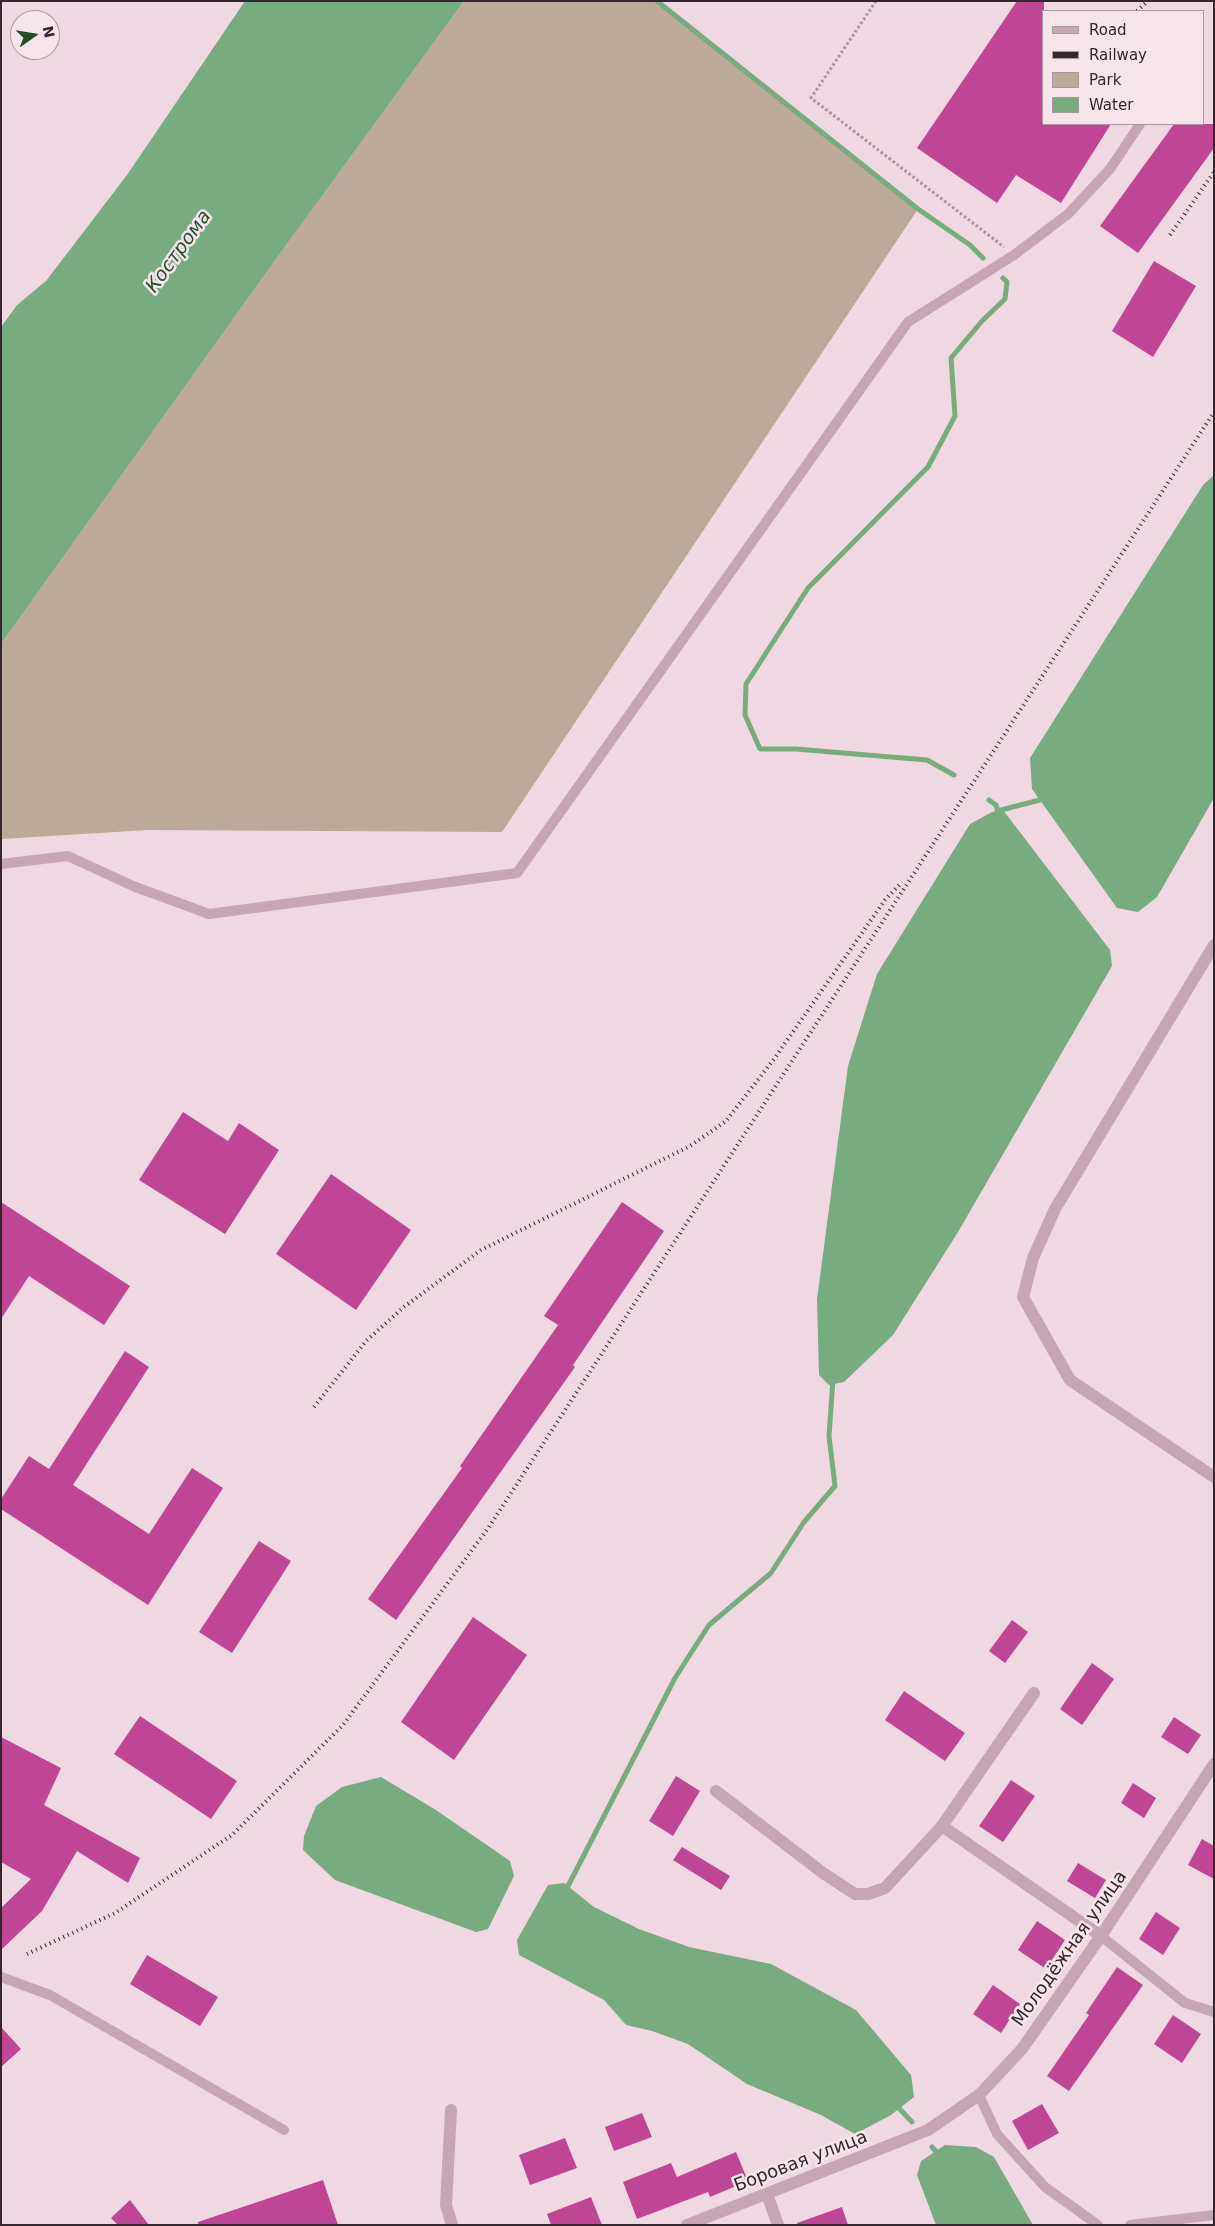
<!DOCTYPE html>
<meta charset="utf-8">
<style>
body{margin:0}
#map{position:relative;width:1215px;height:2226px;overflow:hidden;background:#efd8e1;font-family:"DejaVu Sans",sans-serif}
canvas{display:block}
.frame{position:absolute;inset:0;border:2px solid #33262d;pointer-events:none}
.legend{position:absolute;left:1042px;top:10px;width:162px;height:115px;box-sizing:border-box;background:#f7e4eb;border:1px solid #a9989f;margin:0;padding:6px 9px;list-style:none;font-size:15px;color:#33262d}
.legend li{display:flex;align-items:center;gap:10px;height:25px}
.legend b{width:25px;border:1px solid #a9989f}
.north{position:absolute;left:10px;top:10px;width:50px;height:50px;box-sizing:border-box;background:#f7e4eb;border:1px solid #a9989f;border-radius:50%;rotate:77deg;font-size:14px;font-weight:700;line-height:20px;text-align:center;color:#33262d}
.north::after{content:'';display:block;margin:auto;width:18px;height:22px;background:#1e5127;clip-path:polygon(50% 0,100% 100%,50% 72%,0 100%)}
</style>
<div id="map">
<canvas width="1215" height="2226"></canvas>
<div class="frame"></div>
<ul class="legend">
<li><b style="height:6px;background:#c6a5b4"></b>Road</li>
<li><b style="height:6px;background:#33262d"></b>Railway</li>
<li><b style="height:14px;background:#bda999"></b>Park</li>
<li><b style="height:14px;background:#79ab80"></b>Water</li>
</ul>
<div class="north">N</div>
</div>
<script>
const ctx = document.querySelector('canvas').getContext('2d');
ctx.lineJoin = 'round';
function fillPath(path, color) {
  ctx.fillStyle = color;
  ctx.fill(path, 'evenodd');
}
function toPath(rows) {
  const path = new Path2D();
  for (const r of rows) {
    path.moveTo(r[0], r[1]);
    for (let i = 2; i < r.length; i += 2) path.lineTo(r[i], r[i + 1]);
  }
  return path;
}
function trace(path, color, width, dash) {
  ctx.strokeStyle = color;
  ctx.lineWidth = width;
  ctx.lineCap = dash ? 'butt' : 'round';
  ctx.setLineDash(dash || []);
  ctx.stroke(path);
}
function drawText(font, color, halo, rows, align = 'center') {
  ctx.font = font + ' "DejaVu Sans",sans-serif';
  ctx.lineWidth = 5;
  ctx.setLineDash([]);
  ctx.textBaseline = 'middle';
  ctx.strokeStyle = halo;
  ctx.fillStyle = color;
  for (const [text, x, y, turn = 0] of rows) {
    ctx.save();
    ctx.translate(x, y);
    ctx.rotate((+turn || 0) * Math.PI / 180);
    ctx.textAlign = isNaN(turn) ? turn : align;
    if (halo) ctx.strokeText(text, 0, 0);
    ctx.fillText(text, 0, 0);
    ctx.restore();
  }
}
const green = toPath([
 [464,1,657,1,918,209,502,832,148,830,1,839,1,644,271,266]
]);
const water = toPath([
 [245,1,464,1,271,266,1,644,1,327,17,305,46,281,127,175],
 [1214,475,1214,798,1157,897,1138,912,1117,908,1032,789,1030,758,1203,485],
 [1003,810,1110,950,1112,966,958,1232,893,1335,844,1382,829,1385,819,1375,817,1299,848,1066,877,974,970,824,992,812],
 [381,1777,436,1810,510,1861,514,1876,488,1929,476,1932,335,1880,303,1850,304,1836,316,1806,342,1787],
 [564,1883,594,1907,639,1929,689,1947,771,1964,856,2010,911,2075,914,2097,891,2115,855,2134,821,2115,747,2084,688,2044,652,2031,626,2025,604,2000,519,1955,517,1940,548,1885],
 [945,2145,976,2147,994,2157,1033,2225,936,2225,917,2175,921,2161]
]);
const stream = toPath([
 [657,1,918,209,970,245,983,258],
 [954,775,927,760,796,749,760,749,745,715,746,684,808,588,928,467,955,416,951,358,983,320,1005,299,1007,282,1003,278],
 [989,800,996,805,999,816],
 [997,811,1040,800],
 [568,1891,568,1886,675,1678,709,1625,771,1573,804,1522,835,1486,829,1436,833,1379],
 [895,2104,912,2122],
 [932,2147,939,2155]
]);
const building = toPath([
 [1017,1,1044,1,1044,124,1111,124,1061,203,1016,175,997,203,917,148],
 [1174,124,1214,124,1214,148,1138,253,1100,226],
 [1154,261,1196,286,1153,357,1112,331],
 [183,1112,228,1141,239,1123,279,1150,225,1234,139,1180],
 [331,1174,411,1230,356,1310,276,1254],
 [1,1202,130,1286,104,1325,29,1276,1,1319],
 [622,1202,664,1231,573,1365,575,1367,396,1620,368,1599,462,1468,460,1466,558,1325,544,1316],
 [125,1351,149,1367,73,1485,149,1534,192,1468,223,1488,148,1605,1,1509,1,1499,29,1456,49,1469],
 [259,1541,291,1561,232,1653,199,1632],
 [473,1617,527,1655,454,1760,401,1722],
 [1012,1620,1028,1632,1005,1663,989,1651],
 [1092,1663,1114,1679,1082,1725,1060,1709],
 [904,1691,965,1733,945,1761,885,1720],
 [140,1716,237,1781,211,1819,114,1754],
 [1174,1717,1201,1735,1188,1754,1161,1737],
 [1,1737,61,1768,44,1805,140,1858,128,1883,77,1851,42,1911,1,1950,1,1908,31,1879,1,1862],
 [676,1776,700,1791,673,1836,649,1821],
 [1011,1780,1035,1796,1003,1842,979,1826],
 [1133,1783,1156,1798,1144,1818,1121,1803],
 [1202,1839,1214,1846,1214,1879,1188,1865],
 [682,1847,730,1876,721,1890,673,1860],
 [1078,1863,1106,1880,1095,1898,1067,1881],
 [1156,1912,1180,1928,1163,1955,1139,1939],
 [1037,1921,1065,1940,1046,1969,1018,1950],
 [147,1955,218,1997,200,2026,130,1984],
 [1117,1967,1143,1985,1069,2091,1047,2076,1089,2015,1086,2013],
 [993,1985,1020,2004,1001,2033,973,2014],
 [1173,2015,1201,2034,1182,2063,1154,2044],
 [1,2027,21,2049,1,2067],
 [1042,2104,1059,2133,1028,2150,1012,2121],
 [642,2113,652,2137,614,2151,605,2127],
 [565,2138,577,2168,530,2185,519,2155],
 [736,2152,748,2181,710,2197,708,2192,637,2219,623,2182,671,2163,677,2177],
 [323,2180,338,2225,198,2225,198,2222],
 [591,2197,602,2225,551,2225,547,2214],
 [130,2200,149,2225,118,2225,111,2218],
 [842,2207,848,2225,797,2225,797,2223]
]);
const path = toPath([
 [876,1,811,98,1004,247]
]);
const lane = toPath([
 [1,864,68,856,133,886,209,914,517,873,908,322,1014,255,1068,214,1110,169,1140,124],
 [1101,1936,1185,2003,1214,2012],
 [1,1977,50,1995,284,2130],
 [979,2095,997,2134,1045,2187,1098,2225],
 [1130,2225,1214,2215]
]);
const street = toPath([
 [1214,945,1055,1209,1033,1258,1023,1297,1070,1380,1214,1477],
 [1034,1693,942,1826,1101,1936],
 [716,1791,823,1873,855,1894,868,1894,885,1888,942,1826],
 [451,2110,446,2205,452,2225],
 [767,2194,778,2225],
 [687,2225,928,2130,979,2095,1022,2049,1101,1936,1214,1764]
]);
const rail = toPath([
 [1137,11,1148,1],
 [1170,235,1214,172],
 [314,1407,366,1341,404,1307,481,1250,690,1146,726,1121,774,1059,885,900,902,882],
 [27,1954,115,1913,232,1835,343,1725,489,1527,1214,412]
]);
const streetNames = [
 ["Молодёжная улица",1070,1949,-55],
 ["Боровая улица",801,2162,-21]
];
const waterNames = [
 ["Кострома",179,252,-54]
];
fillPath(green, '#bda999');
fillPath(water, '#79ab80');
trace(stream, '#79ab80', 5);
fillPath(building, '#bf4695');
trace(path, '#b2909f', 3, [2.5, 2.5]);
trace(lane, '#c6a5b4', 10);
trace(street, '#c6a5b4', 12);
trace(rail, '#33262d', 4, [1, 4]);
drawText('18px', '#33262d', '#f7e4eb', streetNames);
drawText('italic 19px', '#1e5127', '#f7e4eb', waterNames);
</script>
